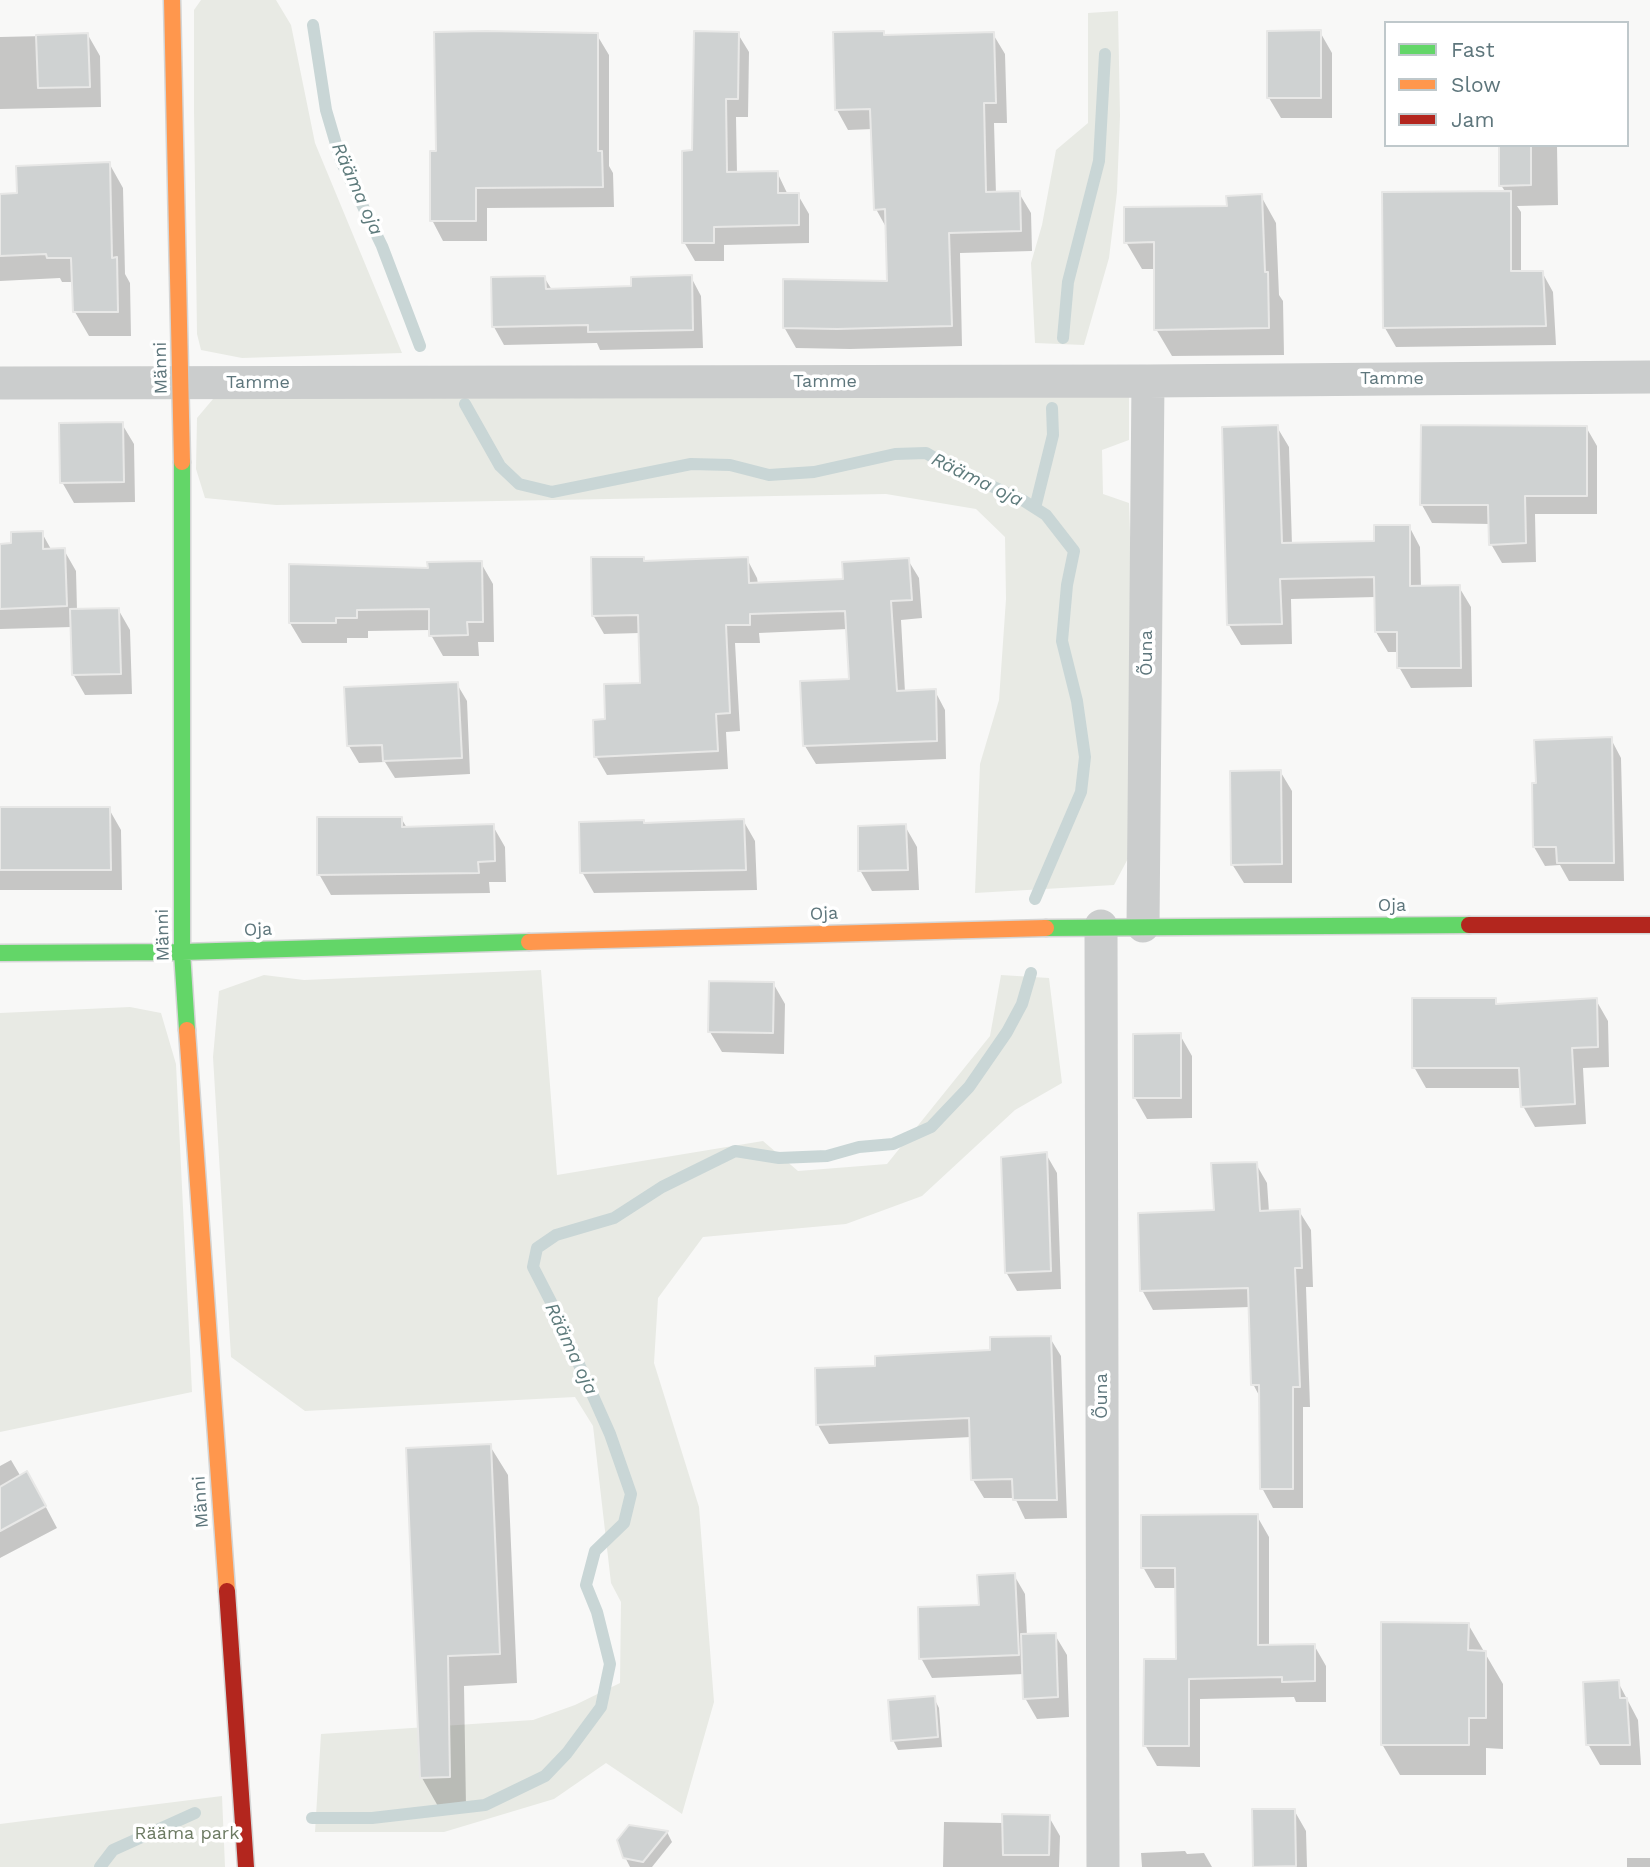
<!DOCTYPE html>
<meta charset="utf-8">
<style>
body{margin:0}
#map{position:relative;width:1650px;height:1867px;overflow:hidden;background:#f8f8f7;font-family:"Work Sans",sans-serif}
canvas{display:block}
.legend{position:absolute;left:1384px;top:21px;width:245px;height:126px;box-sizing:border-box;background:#fff;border:2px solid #bfc8cb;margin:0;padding:9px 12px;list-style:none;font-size:21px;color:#5e767c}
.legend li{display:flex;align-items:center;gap:14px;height:35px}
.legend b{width:35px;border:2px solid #bfc8cb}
</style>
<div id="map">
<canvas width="1650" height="1867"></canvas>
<ul class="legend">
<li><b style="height:9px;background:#63d668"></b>Fast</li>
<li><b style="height:9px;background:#ff974d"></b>Slow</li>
<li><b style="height:9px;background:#b3261e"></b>Jam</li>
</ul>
</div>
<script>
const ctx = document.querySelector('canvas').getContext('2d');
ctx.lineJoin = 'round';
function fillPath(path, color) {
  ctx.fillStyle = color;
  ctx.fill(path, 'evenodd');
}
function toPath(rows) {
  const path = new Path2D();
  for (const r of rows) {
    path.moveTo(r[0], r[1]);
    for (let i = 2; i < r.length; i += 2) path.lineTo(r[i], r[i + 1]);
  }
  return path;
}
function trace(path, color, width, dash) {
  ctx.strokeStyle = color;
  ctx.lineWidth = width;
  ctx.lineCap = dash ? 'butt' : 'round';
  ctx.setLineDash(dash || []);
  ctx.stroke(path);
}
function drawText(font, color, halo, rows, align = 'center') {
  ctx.font = font + ' "Work Sans",sans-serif';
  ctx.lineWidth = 7;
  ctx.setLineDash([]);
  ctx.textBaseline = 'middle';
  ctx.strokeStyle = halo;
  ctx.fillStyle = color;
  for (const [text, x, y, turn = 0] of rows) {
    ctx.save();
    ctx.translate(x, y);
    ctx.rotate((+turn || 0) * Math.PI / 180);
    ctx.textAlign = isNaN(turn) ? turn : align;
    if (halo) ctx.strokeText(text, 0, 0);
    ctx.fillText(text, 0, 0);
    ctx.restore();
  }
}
const green = toPath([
 [201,0,276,0,291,25,315,143,402,353,242,358,201,350,197,334,194,111,194,10],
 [1118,11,1120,116,1117,192,1109,258,1084,345,1035,343,1031,263,1042,225,1056,150,1088,123,1088,13],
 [1129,390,1129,440,1102,450,1103,494,1129,503,1138,762,1133,849,1114,885,975,893,980,764,999,700,1006,599,1005,537,976,509,886,494,276,505,205,498,196,469,197,418,213,399,258,394],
 [541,970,557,1175,763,1141,798,1171,887,1164,990,1036,1001,975,1049,978,1062,1083,1015,1110,922,1196,846,1224,703,1237,658,1298,654,1363,699,1507,714,1702,682,1814,606,1763,554,1799,444,1832,315,1832,321,1734,533,1720,575,1705,620,1683,621,1602,611,1583,593,1426,575,1397,305,1411,231,1357,213,1057,219,991,264,975,304,980],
 [130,1007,161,1013,176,1064,192,1392,0,1432,0,1013],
 [222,1796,225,1867,0,1867,0,1824]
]);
const shadow = toPath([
 [1320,32,1332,53,1332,118,1281,118,1269,98],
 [883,33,885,37,993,34,1005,54,1007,123,994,123,996,194,1019,193,1031,213,1032,251,960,253,962,346,850,349,796,348,784,327,889,283,887,229,876,209,873,129,848,130,837,110],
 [738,34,749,52,748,117,736,117,737,173,777,172,788,195,798,195,809,214,809,243,724,245,724,261,695,261,684,242,694,152],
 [88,35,100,56,101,107,0,109,0,37],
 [597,35,609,55,609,166,613,173,614,207,487,208,487,241,443,241,432,220,438,152],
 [1501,145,1557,145,1558,205,1517,206,1521,212,1521,273,1542,272,1553,292,1556,345,1396,347,1385,328,1506,193,1501,185],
 [109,163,123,188,125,274,130,283,131,336,89,336,75,312,74,282,62,282,60,278,0,281,0,196,19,195],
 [1261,196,1276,223,1279,295,1283,301,1284,355,1172,356,1156,329,1156,269,1142,269,1126,242],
 [544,277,552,290,633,287,691,277,701,296,703,348,600,350,597,343,504,345,494,327,493,279],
 [122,424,134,444,135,502,74,503,62,482],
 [1277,427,1289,447,1292,545,1376,543,1409,526,1420,547,1421,588,1459,587,1471,607,1472,687,1411,688,1399,667,1399,652,1388,652,1376,632,1376,597,1291,599,1292,644,1241,645,1229,625],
 [1586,427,1597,446,1597,514,1535,514,1536,562,1502,563,1491,544,1490,524,1432,523,1422,505],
 [42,533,52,551,64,550,76,571,77,610,118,609,130,630,132,694,85,695,73,674,72,627,0,629,0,545,13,545],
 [643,558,645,562,747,559,757,578,758,584,845,581,908,560,919,578,922,618,901,620,905,692,935,691,945,710,946,759,816,764,805,746,851,681,848,629,759,633,760,643,735,643,740,731,726,732,728,769,607,775,596,756,606,721,642,684,640,633,604,634,593,615],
 [481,563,493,584,494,642,478,642,479,656,443,656,431,635,431,630,368,631,368,638,347,638,347,643,302,643,290,623,429,569],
 [457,684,467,701,470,774,395,778,385,762,359,763,349,746],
 [1611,739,1621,758,1624,881,1569,881,1560,865,1545,866,1534,847],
 [1280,771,1292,791,1292,883,1244,883,1232,864],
 [109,809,121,830,122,890,0,890,0,819],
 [401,818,407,828,493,826,505,847,506,882,489,882,490,893,331,895,319,874],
 [743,820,755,841,757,890,594,893,582,872,645,824],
 [905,826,917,847,919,890,872,891,860,870],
 [773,983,785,1004,784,1054,722,1052,710,1032],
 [1495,1000,1498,1005,1596,1000,1608,1021,1609,1067,1583,1068,1586,1124,1535,1127,1523,1106,1522,1088,1426,1088,1414,1067],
 [1180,1035,1192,1056,1192,1118,1147,1119,1135,1098],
 [1046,1154,1057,1173,1061,1289,1017,1291,1006,1272],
 [1256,1164,1267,1183,1269,1212,1299,1211,1311,1230,1313,1287,1306,1287,1310,1407,1303,1407,1303,1508,1273,1508,1262,1488,1261,1399,1253,1384,1250,1307,1153,1310,1142,1290,1216,1212],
 [1050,1338,1061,1356,1067,1518,1025,1519,1015,1498,984,1498,973,1480,971,1437,829,1444,818,1425,877,1367,992,1351],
 [490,1446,508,1475,517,1683,464,1686,466,1807,439,1808,422,1778],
 [11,1460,21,1477,39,1494,57,1528,0,1558,0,1466],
 [1257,1516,1269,1537,1269,1646,1314,1645,1326,1666,1326,1702,1296,1702,1294,1697,1200,1699,1200,1767,1157,1766,1145,1745,1178,1661,1177,1588,1155,1588,1143,1567],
 [1014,1575,1025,1594,1027,1636,1055,1635,1067,1655,1069,1717,1037,1719,1025,1698,1024,1674,932,1678,921,1658],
 [1468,1624,1503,1684,1503,1749,1486,1748,1486,1775,1400,1775,1382,1744],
 [1618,1682,1638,1720,1641,1765,1600,1765,1588,1744],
 [934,1698,939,1708,942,1747,898,1750,893,1740],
 [1294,1810,1306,1831,1307,1867,1255,1867,1254,1811],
 [1049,1817,1060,1836,1059,1867,943,1867,944,1822,1004,1823],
 [667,1832,672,1842,652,1867,630,1867,625,1857],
 [1185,1851,1187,1854,1204,1853,1212,1867,1142,1867,1141,1853],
 [1627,1858,1650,1858,1650,1867,1627,1867]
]);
const stream = toPath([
 [313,25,326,110,341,161,382,246,420,346],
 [1063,338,1068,282,1099,161,1105,54],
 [465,404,500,466,519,484,552,492,691,464,730,465,769,475,814,472,895,454,926,453,950,467,1024,501,1046,515,1074,551,1067,585,1062,641,1077,701,1085,757,1081,792,1035,899],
 [1035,508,1053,435,1052,408],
 [312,1818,372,1818,485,1805,545,1776,567,1753,601,1707,610,1664,597,1612,586,1585,595,1551,624,1523,631,1494,610,1434,552,1304,533,1267,537,1248,556,1235,614,1218,662,1187,735,1151,779,1158,827,1156,859,1147,893,1144,931,1127,969,1087,1007,1032,1022,1004,1031,973],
 [100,1867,113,1850,195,1813]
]);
const building = toPath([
 [1321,30,1321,98,1267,98,1267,31,1321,30],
 [486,31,598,33,598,151,602,151,603,187,476,188,476,221,430,221,430,151,436,151,434,32,486,31],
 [694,31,739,32,738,99,726,99,727,172,778,171,778,193,799,193,799,225,714,227,714,243,682,243,682,151,692,150,694,31],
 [884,31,884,35,994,32,996,103,984,103,986,192,1020,191,1021,231,949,233,952,326,837,329,783,328,783,279,887,281,885,209,874,210,870,109,835,110,833,32,884,31],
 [88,33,90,87,38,88,36,35,88,33],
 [1499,145,1531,145,1531,185,1499,186,1499,145],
 [110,162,112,258,117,257,118,312,73,312,71,258,47,258,46,254,0,256,0,194,17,193,16,166,110,162],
 [1511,191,1511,271,1543,271,1546,326,1383,328,1382,192,1511,191],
 [1262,194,1265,272,1268,272,1269,328,1154,330,1154,242,1124,243,1124,207,1227,206,1226,196,1262,194],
 [692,275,693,330,588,332,588,325,492,327,491,277,545,276,546,289,631,286,631,277,692,275],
 [123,422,124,482,60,483,59,423,123,422],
 [1278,425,1282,543,1374,541,1374,525,1410,525,1410,586,1460,585,1461,668,1397,668,1397,632,1375,632,1374,577,1280,579,1282,624,1227,625,1222,427,1278,425],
 [1421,425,1587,426,1587,496,1525,496,1526,543,1489,545,1488,505,1420,505,1421,425],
 [43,531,43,549,65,548,67,606,0,609,0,544,11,543,11,532,43,531],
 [591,557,644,557,644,561,748,557,749,583,843,579,842,562,909,558,912,600,891,601,897,691,936,689,937,741,803,746,800,681,849,679,845,611,750,614,750,625,726,625,730,713,716,714,718,751,594,757,593,720,605,719,604,684,640,683,638,615,592,616,591,557],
 [482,561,483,622,467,622,468,635,429,636,429,609,357,610,357,618,336,618,336,623,289,623,289,564,428,568,427,562,482,561],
 [119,608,121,674,72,675,70,609,119,608],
 [458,682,462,758,383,761,382,745,347,746,344,687,458,682],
 [1612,737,1614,863,1557,863,1556,847,1533,847,1532,783,1536,783,1534,740,1612,737],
 [1281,770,1282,864,1231,865,1230,771,1281,770],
 [0,807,110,807,111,870,0,870,0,807],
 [317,817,402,817,402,827,494,824,495,861,478,862,479,873,317,875,317,817],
 [744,819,746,870,580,873,579,822,644,820,644,823,744,819],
 [906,824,908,870,858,871,858,826,906,824],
 [709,981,774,982,773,1033,708,1032,709,981],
 [1412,998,1496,998,1496,1004,1597,998,1598,1047,1572,1048,1575,1104,1521,1107,1519,1068,1412,1068,1412,998],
 [1181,1033,1181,1098,1133,1098,1133,1034,1181,1033],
 [1047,1152,1051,1271,1005,1273,1001,1157,1047,1152],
 [1257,1162,1260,1211,1300,1209,1302,1268,1295,1268,1300,1387,1293,1387,1293,1489,1260,1489,1259,1385,1251,1385,1248,1288,1140,1291,1138,1213,1214,1210,1211,1163,1257,1162],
 [1051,1336,1057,1500,1013,1500,1012,1479,971,1480,969,1418,816,1425,815,1368,875,1366,875,1356,990,1350,990,1337,1051,1336],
 [491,1444,500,1654,448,1656,450,1777,420,1778,406,1448,491,1444],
 [27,1471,46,1506,0,1531,0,1487,27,1471],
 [1258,1514,1258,1645,1315,1644,1315,1681,1282,1682,1282,1677,1189,1679,1189,1746,1143,1746,1144,1659,1176,1659,1175,1568,1141,1568,1141,1515,1258,1514],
 [1015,1573,1019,1655,919,1659,918,1607,979,1605,977,1575,1015,1573],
 [1381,1622,1469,1623,1468,1650,1486,1651,1486,1718,1469,1718,1469,1745,1381,1745,1381,1622],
 [1056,1633,1058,1697,1023,1699,1021,1634,1056,1633],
 [1619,1680,1620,1698,1627,1698,1630,1745,1586,1745,1583,1682,1619,1680],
 [935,1696,938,1737,891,1741,888,1700,935,1696],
 [1252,1809,1295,1809,1296,1866,1253,1867,1252,1809],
 [1002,1814,1050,1815,1049,1855,1003,1855,1002,1814],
 [629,1825,668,1831,643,1862,623,1858,617,1840,629,1825]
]);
const street = toPath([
 [0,383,1148,381,1650,377],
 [1101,926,1103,1867],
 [1143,926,1148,381]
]);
const fast = toPath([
 [182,462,182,952,187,1030],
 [1046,928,1469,925],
 [0,953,182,952,529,942]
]);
const slow = toPath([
 [172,0,182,462],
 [529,942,1046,928],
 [187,1030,227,1591]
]);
const jam = toPath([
 [1469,925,1650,925],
 [227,1591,246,1867]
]);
const streetNames = [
 ["Männi",161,368,-91],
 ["Tamme",1392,379],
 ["Tamme",825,382],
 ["Tamme",258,383],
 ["Õuna",1147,653,-90],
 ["Oja",1392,906],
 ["Oja",824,914,-2],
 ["Oja",258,930,-2],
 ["Männi",163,935,-91],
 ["Õuna",1102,1396,-90],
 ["Männi",201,1502,-94]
];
const parkNames = [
 ["Rääma park",187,1834]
];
const waterNames = [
 ["Rääma oja",357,189,66],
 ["Rääma oja",977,480,26],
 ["Rääma oja",571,1349,65]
];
fillPath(green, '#e8eae4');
fillPath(shadow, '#0003');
trace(stream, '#c9d6d6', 12);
fillPath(building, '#cfd2d2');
trace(building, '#e8e8e7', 2);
trace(fast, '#d4d5d5', 19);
trace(slow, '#d4d5d5', 19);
trace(jam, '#d4d5d5', 19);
trace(street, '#cbcdcd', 33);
trace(fast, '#63d668', 16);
trace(slow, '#ff974d', 16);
trace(jam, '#b3261e', 16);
drawText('18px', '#5e767c', '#fff', streetNames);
drawText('18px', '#6c7a62', '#fff', parkNames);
drawText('italic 19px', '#5e7b7c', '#fff', waterNames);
</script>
